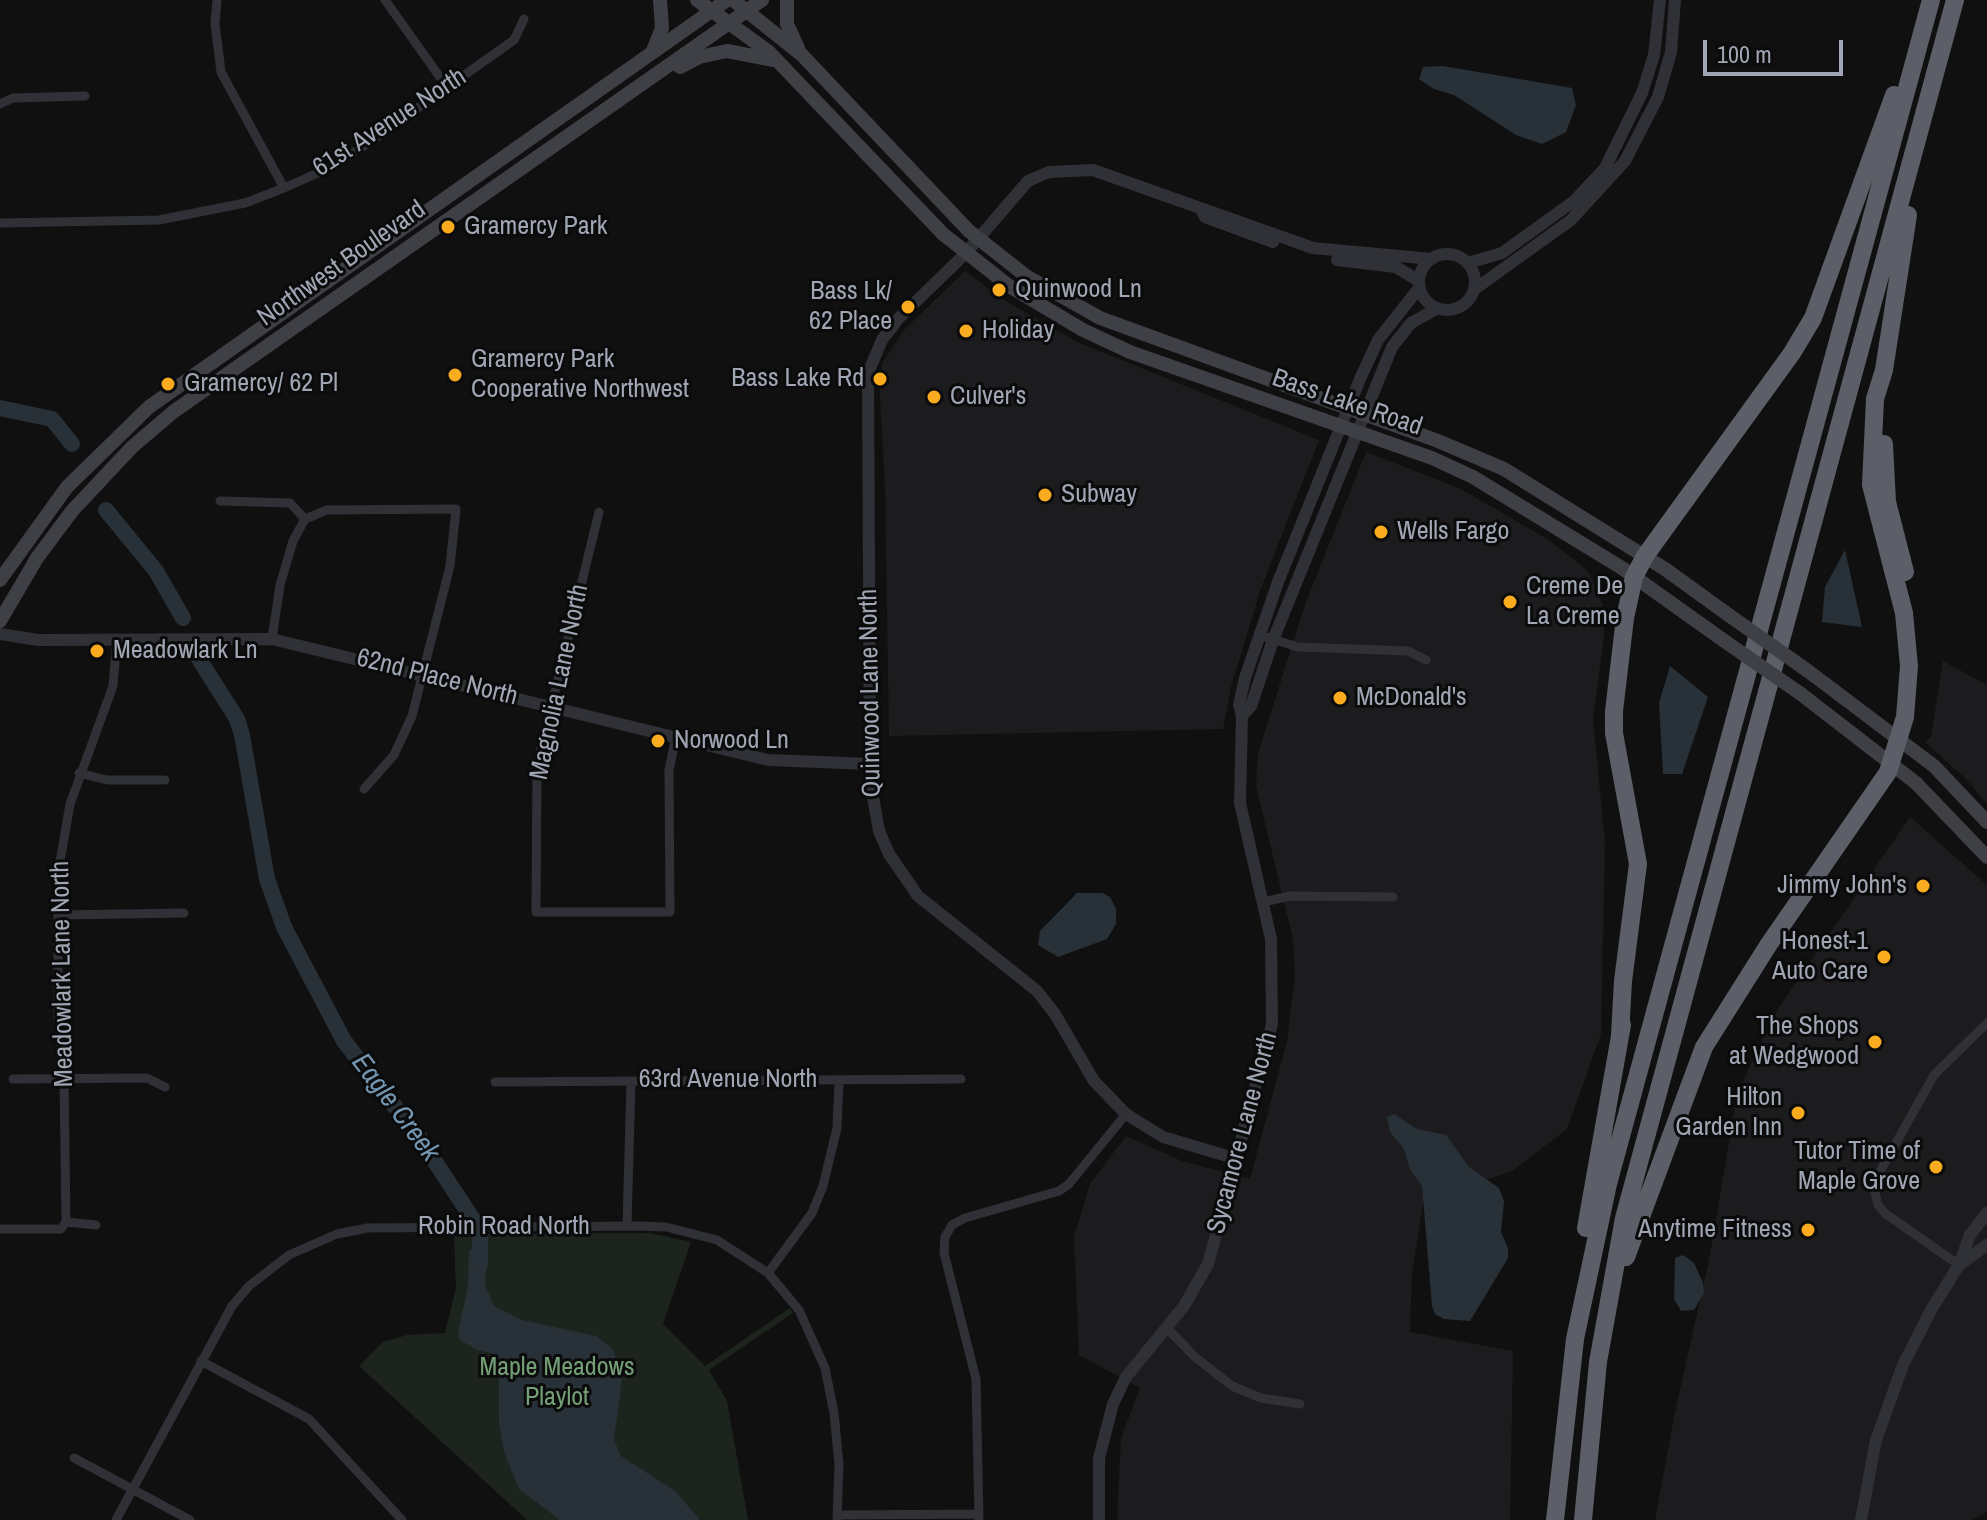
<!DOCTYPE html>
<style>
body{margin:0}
#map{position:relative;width:1987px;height:1520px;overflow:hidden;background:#101011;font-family:"Archivo Narrow",sans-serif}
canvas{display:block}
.scale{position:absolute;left:1703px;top:40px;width:140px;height:36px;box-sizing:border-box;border:4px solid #a0a6b3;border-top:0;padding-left:10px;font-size:24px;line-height:28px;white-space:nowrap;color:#a0a6b3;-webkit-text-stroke:6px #0b0b0c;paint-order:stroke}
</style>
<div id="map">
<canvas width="1987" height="1520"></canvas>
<div class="scale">100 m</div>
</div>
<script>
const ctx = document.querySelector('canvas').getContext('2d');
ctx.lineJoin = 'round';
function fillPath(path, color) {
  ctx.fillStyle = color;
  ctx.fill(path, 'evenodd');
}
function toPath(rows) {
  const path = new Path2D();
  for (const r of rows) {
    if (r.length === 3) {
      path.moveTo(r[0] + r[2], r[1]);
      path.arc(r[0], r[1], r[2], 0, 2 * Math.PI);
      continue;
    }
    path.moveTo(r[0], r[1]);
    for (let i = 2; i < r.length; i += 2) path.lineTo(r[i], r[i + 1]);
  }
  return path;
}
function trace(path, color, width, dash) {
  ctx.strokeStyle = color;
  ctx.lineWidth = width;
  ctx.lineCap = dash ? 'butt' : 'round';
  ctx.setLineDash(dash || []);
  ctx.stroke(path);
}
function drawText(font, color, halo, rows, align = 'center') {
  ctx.font = font + ' "Archivo Narrow",sans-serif';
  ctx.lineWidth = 6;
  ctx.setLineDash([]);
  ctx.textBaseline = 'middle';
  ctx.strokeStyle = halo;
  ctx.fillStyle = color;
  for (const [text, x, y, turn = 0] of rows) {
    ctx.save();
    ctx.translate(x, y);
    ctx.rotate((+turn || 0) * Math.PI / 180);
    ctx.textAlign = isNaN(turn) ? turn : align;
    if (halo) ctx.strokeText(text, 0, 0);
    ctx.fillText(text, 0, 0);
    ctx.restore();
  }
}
const built = toPath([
 [965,271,1004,300,1077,342,1319,440,1260,591,1231,687,1223,729,889,736,885,487,879,378,883,362,904,330],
 [1366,452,1459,488,1549,540,1588,571,1603,606,1604,636,1593,719,1605,842,1601,1034,1567,1129,1512,1171,1423,1202,1412,1275,1410,1332,1513,1351,1510,1520,1117,1520,1121,1438,1140,1388,1079,1355,1074,1237,1090,1184,1126,1136,1182,1161,1250,1179,1287,1041,1295,976,1293,939,1256,786,1258,753,1306,602],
 [1943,661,1987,685,1987,804,1966,779,1925,742,1931,737],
 [1910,817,1987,885,1987,1512,1972,1520,1655,1520,1674,1417,1709,1260,1737,1095,1773,1016]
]);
const green = toPath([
 [650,1233,691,1242,663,1324,705,1366,790,1308,793,1313,709,1370,727,1401,748,1520,527,1520,359,1366,383,1342,407,1335,445,1333,456,1288,454,1234]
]);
const water = toPath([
 [1443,66,1572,88,1576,105,1566,132,1542,144,1516,135,1454,95,1434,89,1419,79,1423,67],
 [1845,550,1862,627,1822,622,1825,587],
 [1670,666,1708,697,1682,774,1663,774,1659,703],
 [1077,893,1102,893,1110,897,1116,909,1116,924,1107,939,1058,957,1038,945,1040,931],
 [1394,1114,1417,1129,1446,1135,1469,1167,1499,1188,1504,1201,1501,1232,1508,1248,1508,1258,1470,1321,1444,1319,1435,1314,1432,1306,1422,1186,1410,1169,1404,1149,1390,1132,1387,1117],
 [480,1244,487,1254,485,1285,494,1306,522,1320,596,1336,611,1347,623,1372,614,1440,621,1456,675,1491,700,1520,560,1520,519,1489,504,1452,499,1421,499,1360,492,1353,477,1350,460,1340,458,1333,468,1286,469,1251],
 [1683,1255,1694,1263,1703,1283,1704,1293,1694,1310,1681,1311,1674,1299,1675,1258]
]);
const river = toPath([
 [0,408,52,419,72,444],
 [106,510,156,571,183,618],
 [199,659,237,719,242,735,267,879,284,927,344,1041,420,1139,480,1230,480,1264]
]);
const minor = toPath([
 [217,0,215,23,221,72,284,188],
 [385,0,447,87],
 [0,104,13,98,85,96],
 [0,223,159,220,245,203,284,188,327,169,367,144,514,40,524,19],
 [220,501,290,503,305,519,327,510,456,509,450,566,412,716,394,755,364,789],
 [599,512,537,765,536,912,670,912,669,770,676,737],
 [1259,635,1298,647,1408,651,1426,660],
 [272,639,280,585,293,541,305,519],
 [79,773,107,780,165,780],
 [1263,902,1290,896,1393,897],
 [58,915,184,913],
 [13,1079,147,1078,165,1087],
 [495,1082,961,1079],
 [66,1222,64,1079,58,1016,58,873,70,804,113,686,117,638],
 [627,1226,631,1081],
 [0,1229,61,1229,66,1222,96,1225],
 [1959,1265,1886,1214,1878,1205,1873,1184,1934,1075,1987,1023],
 [768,1273,812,1213,823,1186,837,1128,839,1080],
 [1166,1327,1195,1357,1232,1386,1261,1398,1300,1404],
 [201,1361,309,1419,402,1520],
 [74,1458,190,1520],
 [838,1515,979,1514],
 [116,1520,232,1306,249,1286,289,1255,337,1234,367,1228,640,1226,666,1227,717,1240,768,1273,799,1310,825,1368,834,1413,839,1464,837,1520],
 [979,1520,976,1379,944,1253,945,1237,952,1225,965,1218,1059,1191,1069,1184,1126,1114]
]);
const tertiary = toPath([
 [1201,209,1205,217,1273,242],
 [1447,282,28],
 [1337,260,1396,267,1419,281],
 [1468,263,1502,253,1574,201,1605,168,1642,93,1654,55,1660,0],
 [1475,289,1571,220,1625,161,1658,97,1671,52,1675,0],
 [0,634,38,640,272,639,768,760,870,764],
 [1242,716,1251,706,1273,640,1392,347,1411,323,1438,308],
 [1237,1159,1163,1137,1126,1114,1094,1081,1055,1014,1037,991,918,896,889,854,879,831,870,780,868,373,882,340,898,319,965,254,1028,181,1049,172,1093,170,1313,248,1432,259],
 [1959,1265,1987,1245],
 [1099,1520,1099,1458,1113,1404,1126,1377,1184,1306,1208,1264,1272,1024,1271,939,1240,803,1242,716,1239,705,1245,678,1278,582,1360,379,1378,340,1419,288],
 [1861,1520,1876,1440,1903,1365,1931,1310,1959,1265,1970,1235,1987,1213]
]);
const secondary = toPath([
 [697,0,769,52,943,234,1009,286,1083,330,1130,352,1432,458,1473,477,1622,568,1723,640],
 [733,0,802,55,969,231,1026,276,1100,318,1438,441,1504,469,1665,569,1730,616],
 [787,0,787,24,798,48],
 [652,53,662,28,660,0],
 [680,67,699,57,727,51,774,60],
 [0,580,67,487,149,407,727,0],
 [0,621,37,558,72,511,132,447,173,412,762,0],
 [1808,671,1934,766,1987,822],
 [1801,694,1916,783,1987,857]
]);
const motorway = toPath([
 [1884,444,1887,502,1905,572],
 [1620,1035,1623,981,1638,864,1614,733,1614,711,1625,618,1634,577,1645,556,1792,353,1813,318,1894,95],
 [1586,1228,1622,1025],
 [1626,1257,1704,1047,1769,944,1888,772,1905,717,1909,666,1904,613,1871,485,1875,399,1884,370,1908,215],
 [1555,1520,1575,1339,1608,1184,1931,0],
 [1583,1520,1598,1362,1624,1218,1955,0]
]);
const secondaryBridge = toPath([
 [1730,616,1808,671],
 [1723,640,1801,694]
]);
const markers = [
 [448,227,8,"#fbab1e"],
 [999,290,8,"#fbab1e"],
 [908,307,8,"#fbab1e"],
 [966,331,8,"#fbab1e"],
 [455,375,8,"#fbab1e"],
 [880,379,8,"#fbab1e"],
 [168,384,8,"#fbab1e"],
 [934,397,8,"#fbab1e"],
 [1045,495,8,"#fbab1e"],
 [1381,532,8,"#fbab1e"],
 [1510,602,8,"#fbab1e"],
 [97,651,8,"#fbab1e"],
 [1340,698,8,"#fbab1e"],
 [658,741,8,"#fbab1e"],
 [1923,886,8,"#fbab1e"],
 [1884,957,8,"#fbab1e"],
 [1875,1042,8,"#fbab1e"],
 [1798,1113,8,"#fbab1e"],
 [1936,1167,8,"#fbab1e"],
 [1808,1230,8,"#fbab1e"]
];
const streetNames = [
 ["61st Avenue North",390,123,-33],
 ["Northwest Boulevard",342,264,-35],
 ["Bass Lake Road",1347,403,19],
 ["62nd Place North",437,678,14],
 ["Magnolia Lane North",560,682,-78],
 ["Quinwood Lane North",871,693,-91],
 ["Meadowlark Lane North",63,974,-91],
 ["63rd Avenue North",728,1080],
 ["Sycamore Lane North",1243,1133,-75],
 ["Robin Road North",504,1227]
];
const poiNames = [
 ["Gramercy Park",464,227],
 ["Quinwood Ln",1015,290],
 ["Bass Lk/",892,292,"right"],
 ["62 Place",892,322,"right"],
 ["Holiday",982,331],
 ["Gramercy Park",471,360],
 ["Cooperative Northwest",471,390],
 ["Bass Lake Rd",864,379,"right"],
 ["Gramercy/ 62 Pl",184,384],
 ["Culver's",950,397],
 ["Subway",1061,495],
 ["Wells Fargo",1397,532],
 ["Creme De",1526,587],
 ["La Creme",1526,617],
 ["Meadowlark Ln",113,651],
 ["McDonald's",1356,698],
 ["Norwood Ln",674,741],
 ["Jimmy John's",1907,886,"right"],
 ["Honest-1",1868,942,"right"],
 ["Auto Care",1868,972,"right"],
 ["The Shops",1859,1027,"right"],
 ["at Wedgwood",1859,1057,"right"],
 ["Hilton",1782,1098,"right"],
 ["Garden Inn",1782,1128,"right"],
 ["Tutor Time of",1920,1152,"right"],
 ["Maple Grove",1920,1182,"right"],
 ["Anytime Fitness",1792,1230,"right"]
];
const parkNames = [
 ["Maple Meadows",557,1368],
 ["Playlot",557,1398]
];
const waterNames = [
 ["Eagle Creek",395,1108,53]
];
fillPath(built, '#1c1c1e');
fillPath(green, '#1c241d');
fillPath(water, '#283137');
trace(river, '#283137', 16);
trace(minor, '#303136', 9);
trace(tertiary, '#303136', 12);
trace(secondary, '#3e4046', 14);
trace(motorway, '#5c5f67', 18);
trace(secondaryBridge, '#3e4046', 14);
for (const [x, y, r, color] of markers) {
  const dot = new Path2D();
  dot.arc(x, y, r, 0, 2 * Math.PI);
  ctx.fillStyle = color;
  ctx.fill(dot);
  trace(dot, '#0b0b0c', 3);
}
drawText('26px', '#a0a6b3', '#0b0b0c', streetNames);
drawText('26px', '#a0a6b3', '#0b0b0c', poiNames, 'left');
drawText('26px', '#759f77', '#0b0b0c', parkNames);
drawText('italic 28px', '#7496b1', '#0b0b0c', waterNames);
</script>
